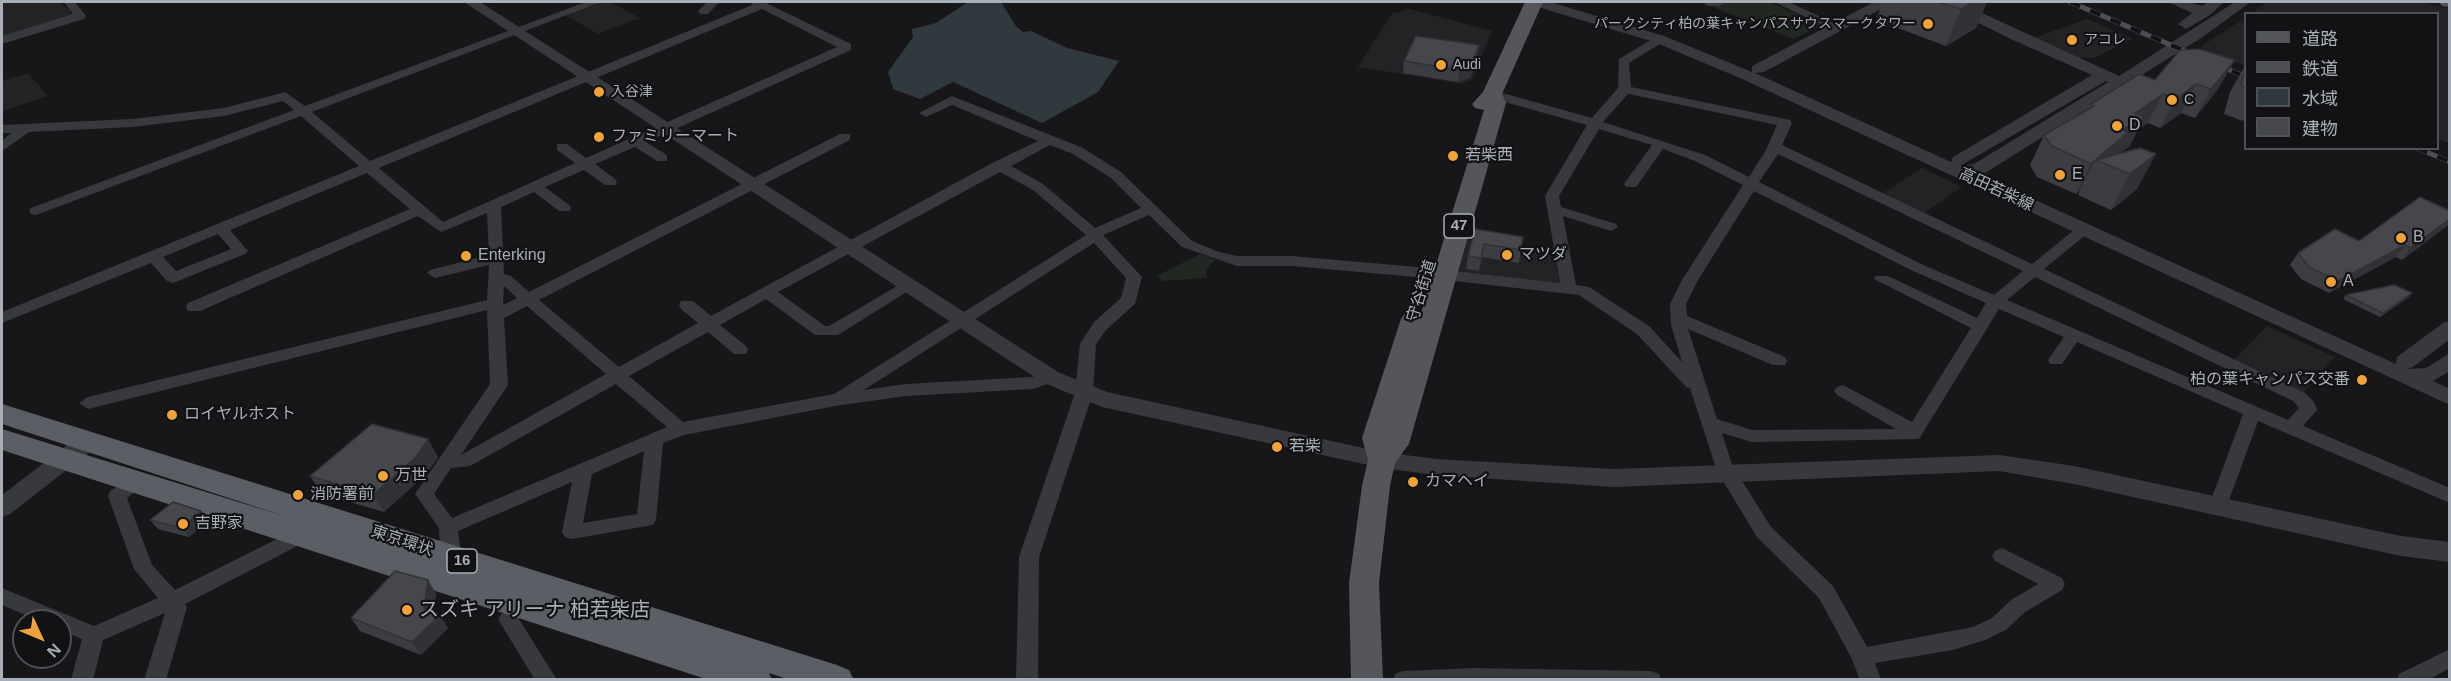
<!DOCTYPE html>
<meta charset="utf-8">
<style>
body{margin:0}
#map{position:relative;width:2451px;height:681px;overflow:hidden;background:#171719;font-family:Helvetica,"Noto Sans JP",sans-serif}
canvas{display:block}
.frame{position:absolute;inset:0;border:3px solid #a9afb8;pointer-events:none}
.legend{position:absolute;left:2244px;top:12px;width:195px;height:138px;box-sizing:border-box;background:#121214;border:2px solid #4e5156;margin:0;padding:8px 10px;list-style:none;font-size:18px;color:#a9afb8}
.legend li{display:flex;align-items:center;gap:12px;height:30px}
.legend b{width:30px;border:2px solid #4e5156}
.north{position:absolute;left:12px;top:609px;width:60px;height:60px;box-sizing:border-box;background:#121214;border:2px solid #4e5156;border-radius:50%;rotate:134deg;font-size:16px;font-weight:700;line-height:24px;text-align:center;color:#a9afb8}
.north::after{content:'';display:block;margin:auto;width:21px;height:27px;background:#efa339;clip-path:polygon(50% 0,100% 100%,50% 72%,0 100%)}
</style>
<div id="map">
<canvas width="2451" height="681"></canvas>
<div class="frame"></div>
<ul class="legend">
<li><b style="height:8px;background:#54565c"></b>道路</li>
<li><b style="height:8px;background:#4d4f54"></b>鉄道</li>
<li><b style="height:16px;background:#2f393e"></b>水域</li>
<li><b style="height:16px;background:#46474c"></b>建物</li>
</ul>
<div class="north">N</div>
</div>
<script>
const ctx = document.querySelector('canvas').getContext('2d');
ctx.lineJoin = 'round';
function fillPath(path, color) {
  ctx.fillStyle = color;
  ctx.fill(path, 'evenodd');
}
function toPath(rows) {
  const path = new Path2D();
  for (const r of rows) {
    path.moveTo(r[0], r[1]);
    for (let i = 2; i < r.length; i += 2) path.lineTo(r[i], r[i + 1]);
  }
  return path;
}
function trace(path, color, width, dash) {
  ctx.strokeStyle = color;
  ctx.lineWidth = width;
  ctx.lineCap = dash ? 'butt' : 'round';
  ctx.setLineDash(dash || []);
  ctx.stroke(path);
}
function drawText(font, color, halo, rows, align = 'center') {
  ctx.font = font + ' Helvetica,"Noto Sans JP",sans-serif';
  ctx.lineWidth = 4.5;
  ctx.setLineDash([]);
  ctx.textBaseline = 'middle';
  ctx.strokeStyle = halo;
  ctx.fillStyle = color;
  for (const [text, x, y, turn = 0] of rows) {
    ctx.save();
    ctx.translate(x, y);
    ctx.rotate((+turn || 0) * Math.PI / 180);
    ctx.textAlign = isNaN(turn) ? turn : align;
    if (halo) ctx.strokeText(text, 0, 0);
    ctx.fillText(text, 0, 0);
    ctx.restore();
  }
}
const built = toPath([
 [2,2,60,2,73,15,2,39],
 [601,2,610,2,640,18,598,34,565,15],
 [2266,2,2420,2,2449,8,2449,143,2438,139,2438,14,2252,13],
 [1406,8,1492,31,1472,80,1461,84,1358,67,1392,13,1401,12],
 [2245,18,2245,66,2200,47],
 [2087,19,2133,39,2094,58,2072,58,2031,39],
 [28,73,48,96,2,111,2,81],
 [1922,168,1962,187,1924,213,1883,193],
 [1466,239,1554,253,1560,284,1457,274],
 [2267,326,2335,357,2303,393,2234,360]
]);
const green = toPath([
 [1725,2,1769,2,1822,25,1794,39,1713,7],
 [1200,254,1215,260,1206,271,1207,278,1163,281,1157,276]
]);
const water = toPath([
 [968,2,1001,2,1016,26,1023,32,1031,31,1067,48,1119,61,1098,92,1042,123,953,82,920,99,893,89,888,72,913,37,912,29,936,23]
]);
const minor = toPath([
 [64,2,75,2,86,16,84,19,2,44,2,36,73,14,64,2],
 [586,2,601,2,312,112,370,161,752,5,751,2,764,2,851,44,851,50,646,142,667,155,667,161,657,161,635,147,595,164,615,179,617,182,615,185,605,185,584,170,545,187,569,205,571,208,569,211,559,211,534,192,501,207,504,274,511,276,529,292,840,134,850,134,850,140,539,300,619,367,698,323,681,309,679,305,681,301,693,301,711,316,994,162,1038,141,952,105,926,117,919,113,952,96,1083,148,1121,172,1192,241,1219,252,1237,256,1291,256,1428,268,1436,273,1428,278,1291,266,1237,266,1182,247,1149,215,1103,235,1142,277,1135,304,1106,330,1096,344,1093,393,1039,557,1038,680,1016,680,1019,557,1075,393,1080,344,1094,322,1121,298,1126,278,1094,243,864,390,906,384,1032,377,1050,371,1056,373,1059,377,1056,381,1033,389,906,396,835,406,684,435,663,443,656,520,653,525,572,539,565,537,562,532,572,482,458,531,460,546,451,560,444,563,437,560,434,555,440,545,439,528,415,494,490,384,487,310,88,409,79,403,88,397,487,300,489,265,435,278,427,273,430,270,489,255,487,213,441,232,418,216,200,311,188,311,186,307,188,303,410,209,367,173,230,230,248,251,245,254,173,283,167,281,151,263,2,323,2,312,359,166,301,116,36,215,31,214,29,211,31,208,294,110,283,101,224,116,133,127,29,132,2,151,2,141,11,133,2,133,2,125,133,119,224,108,285,92,305,106,586,2],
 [762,9,837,47,586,158,567,144,557,144,557,150,575,163,443,222,379,168,762,9],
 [1050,145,1073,154,1111,178,1141,208,1095,228,1043,184,1011,166,1050,145],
 [1000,172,1033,190,1086,235,834,394,683,422,629,376,708,332,734,354,746,354,748,350,746,346,720,325,766,299,815,335,838,335,918,285,910,280,904,282,829,326,825,326,778,292,1000,172],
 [218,234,231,249,176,271,163,257,218,234],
 [504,286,517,298,503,305,503,303,504,286],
 [527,306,606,374,461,455,508,385,504,318,527,306],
 [616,384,667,427,452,518,434,494,451,468,470,466,616,384],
 [644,451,637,514,583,523,592,474,644,451],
 [707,2,719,2,708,14,700,14,698,11,707,2],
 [1702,2,1726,2,1720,6,1708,6,1702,2],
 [1774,2,1789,2,1842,27,1832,30,1774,2],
 [1659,35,1663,36,1663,42,1629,63,1631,87,1790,120,1792,123,1782,145,2032,264,2078,227,2088,227,2090,230,2088,233,2044,269,2305,393,2314,402,2317,410,2303,426,2450,488,2450,503,2258,421,2229,500,2231,508,2229,513,2222,515,2215,513,2211,500,2243,414,2077,342,2062,364,2050,364,2048,360,2064,337,1999,309,1919,439,1752,442,1722,433,1732,465,1771,527,1833,586,1867,647,1973,627,1992,618,2011,600,2038,584,1995,561,1992,556,1995,551,2002,548,2062,578,2065,584,2062,590,2025,612,2006,630,1985,640,1953,650,1875,663,1881,680,1860,680,1852,659,1819,598,1757,537,1717,471,1690,388,1686,387,1637,334,1579,295,1445,280,1437,275,1445,270,1560,283,1545,196,1587,125,1487,97,1486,94,1492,90,1592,118,1618,88,1619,59,1659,35],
 [1628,94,1629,94,1777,125,1766,150,1749,177,1705,155,1603,122,1628,94],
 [1599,129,1652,145,1624,184,1626,187,1636,187,1663,149,1695,161,1743,185,1682,280,1670,304,1671,325,1682,362,1649,326,1589,287,1576,285,1563,216,1611,231,1618,227,1616,224,1561,207,1559,196,1599,129],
 [1778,154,2023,271,1994,295,1921,264,1759,182,1778,154],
 [1754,191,1911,270,1986,303,1977,318,1888,276,1876,276,1874,279,1971,328,1912,422,1843,385,1837,387,1834,391,1837,395,1896,429,1752,430,1717,419,1688,329,1773,365,1785,365,1787,361,1785,357,1687,316,1686,304,1698,280,1754,191],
 [2035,277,2293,401,2299,408,2288,420,2007,300,2035,277],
 [135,476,142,478,144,483,127,498,152,565,175,590,297,529,304,527,311,529,314,534,311,539,185,604,187,607,166,680,144,680,165,613,103,640,93,680,71,680,82,639,60,630,60,621,40,621,2,605,2,588,94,626,158,598,134,569,108,496,110,491,135,476],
 [520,595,527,597,530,603,519,619,557,680,535,680,498,619,513,597,520,595],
 [2450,649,2450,668,2428,680,2397,680,2399,674,2450,649],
 [1473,668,1651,671,1659,674,1661,680,1393,680,1395,674,1403,671,1473,668]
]);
const tertiary = toPath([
 [464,2,480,2,1058,372,1107,392,1382,452,1436,459,1614,469,1999,455,2074,466,2401,536,2450,542,2450,562,2401,556,2074,484,1999,471,1614,487,1436,475,1382,468,1102,407,1042,382,464,2],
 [1529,2,1550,2,1664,36,1752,72,1752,66,1874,2,1891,2,1889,5,1764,72,1755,73,1951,162,1953,157,2092,75,2013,40,1942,5,1940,2,1958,2,2119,76,2235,2,2251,2,2201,38,1985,173,1978,174,2396,364,2397,357,2443,323,2450,321,2450,339,2413,367,2406,369,2426,368,2450,353,2450,371,2433,381,2450,389,2450,405,1740,78,1654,42,1531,5,1529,2],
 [2106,81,2108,82,1974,164,1960,166,2106,81],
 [2168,2,2188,2,2202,6,2208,2,2224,2,2210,15,2186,29,2178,24,2192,13,2168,2],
 [87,434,95,436,98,442,95,448,10,514,2,517,2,495,79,436,87,434]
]);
const primary = toPath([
 [1525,2,1543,2,1502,94,1506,103,1409,444,1395,463,1390,486,1379,583,1383,680,1351,680,1349,583,1362,486,1368,460,1362,438,1401,319,1405,313,1414,311,1421,313,1484,110,1475,108,1472,104,1483,92,1525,2],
 [2439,2,2450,2,2450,7,2442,6,2439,2]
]);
const trunk = toPath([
 [2,404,837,665,849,670,854,680,790,680,769,673,772,680,709,680,2,450,2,429,287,517,2,424,2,404]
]);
const rail = toPath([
 [2070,2,2246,77],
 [2417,148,2450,162]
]);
const wall = toPath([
 [1883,2,1987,2,1976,28,1946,46,1876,20],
 [2180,50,2218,89,2195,118,2181,113,2160,128,2148,123,2138,130,2129,147,2118,154,2140,148,2137,189,2111,210,2078,195,2080,190,2076,194,2037,177,2030,165,2044,135,2089,109,2091,104,2155,80],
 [1478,57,1470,78,1458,82,1403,73,1404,61],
 [2246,64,2246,117,2243,121,2224,114,2230,92],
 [2450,211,2450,223,2448,225,2402,260,2396,257,2329,293,2301,279,2290,265,2298,253,2359,241],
 [1475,229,1523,237,1519,263,1482,257,1479,271,1466,269,1468,256],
 [2412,293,2409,297,2380,317,2343,299,2346,295],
 [438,457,426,474,384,512,322,494,310,476],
 [201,511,208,520,189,537,158,529,150,520],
 [428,580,436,594,434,612,448,628,421,655,360,631,351,618]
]);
const shadedWall = toPath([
 [1974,2,1987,2,1976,28,1946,46,1961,9],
 [1479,45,1478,57,1470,78,1458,82,1459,70],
 [2235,60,2218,89,2195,118,2211,89],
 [2196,84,2181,113,2160,128,2176,99],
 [2163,94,2148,123,2138,130,2129,147,2116,155,2096,160,2123,130,2135,113],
 [2156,154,2137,189,2111,210,2130,174],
 [2095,160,2080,190,2076,194,2091,164],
 [2450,219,2450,223,2448,225,2402,260,2410,248],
 [1484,244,1482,257,1479,271,1481,258],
 [2405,245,2396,257,2329,293,2338,281],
 [2412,293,2409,297,2380,317,2383,313],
 [428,439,438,457,426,474,384,512,373,495],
 [201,511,208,520,189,537,182,528],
 [428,580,436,594,432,621,424,608],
 [440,615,448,628,421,655,412,642]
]);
const building = toPath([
 [1938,2,1974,2,1961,9,1938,2],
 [1416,36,1479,45,1471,66,1459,70,1404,61,1416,36],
 [2199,49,2235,60,2211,89,2196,84,2176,99,2163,94,2135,113,2145,117,2123,130,2128,132,2091,164,2052,146,2044,135,2094,106,2091,104,2139,74,2155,80,2180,50,2199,49],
 [2246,66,2246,87,2241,85,2246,66],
 [2140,148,2156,154,2130,174,2096,160,2140,148],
 [2420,197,2450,211,2450,219,2410,248,2405,245,2338,281,2309,267,2298,253,2335,229,2359,241,2420,197],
 [1475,229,1523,237,1521,250,1484,244,1481,258,1468,256,1475,229],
 [2394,285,2412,293,2383,313,2346,295,2394,285],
 [372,424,428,439,416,457,373,495,310,476,372,424],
 [173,502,201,511,182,528,150,520,173,502],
 [395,571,428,580,424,608,440,615,412,642,351,618,395,571]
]);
const markers = [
 [1928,24,6,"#efa339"],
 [2072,40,6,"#efa339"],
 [1441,65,6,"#efa339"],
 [599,92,6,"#efa339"],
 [2172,100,6,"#efa339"],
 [2117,126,6,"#efa339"],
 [599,137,6,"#efa339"],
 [1453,156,6,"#efa339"],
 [2060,175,6,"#efa339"],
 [2401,238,6,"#efa339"],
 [1507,255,6,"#efa339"],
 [466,256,6,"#efa339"],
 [2331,282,6,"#efa339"],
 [2362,380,6,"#efa339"],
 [172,415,6,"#efa339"],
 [1277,447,6,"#efa339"],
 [383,476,6,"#efa339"],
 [1413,482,6,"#efa339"],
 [298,495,6,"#efa339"],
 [183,524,6,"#efa339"],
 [407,610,6,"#efa339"]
];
const farPoinames = [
 ["パークシティ柏の葉キャンパスサウスマークタワー",1916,24,"right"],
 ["アコレ",2084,40],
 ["Audi",1453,65],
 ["入谷津",611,92],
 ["C",2184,100]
];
const shields = [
 [1459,226,30],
 [462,561,30]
];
const shieldNames = [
 ["47",1459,226],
 ["16",462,561]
];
const poiNames = [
 ["D",2129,126],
 ["ファミリーマート",611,137],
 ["若柴西",1465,156],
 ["E",2072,175],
 ["B",2413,238],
 ["マツダ",1519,255],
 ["Enterking",478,256],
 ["A",2343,282],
 ["柏の葉キャンパス交番",2350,380,"right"],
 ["ロイヤルホスト",184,415],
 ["若柴",1289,447],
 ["万世",395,476],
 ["カマヘイ",1425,482],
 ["消防署前",310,495],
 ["吉野家",195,524]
];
const streetNames = [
 ["高田若柴線",1996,190,25],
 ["守谷街道",1422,291,-73],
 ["東京環状",402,541,18]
];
const nearPoinames = [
 ["スズキ アリーナ 柏若柴店",419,610]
];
fillPath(built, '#232326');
fillPath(green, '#212821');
fillPath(water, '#2f393e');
fillPath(minor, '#38393d');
fillPath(tertiary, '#38393d');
fillPath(primary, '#54565c');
fillPath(trunk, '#5c5e65');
trace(rail, '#4d4f54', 5);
trace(rail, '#121214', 4, [11]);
fillPath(wall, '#3c3d41');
fillPath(shadedWall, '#313235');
fillPath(building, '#46474c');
trace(building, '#313235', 1.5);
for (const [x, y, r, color] of markers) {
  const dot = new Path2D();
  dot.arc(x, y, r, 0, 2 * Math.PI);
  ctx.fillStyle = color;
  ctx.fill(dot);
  trace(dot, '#121214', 2);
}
drawText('14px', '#a9afb8', '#121214', farPoinames, 'left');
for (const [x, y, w] of shields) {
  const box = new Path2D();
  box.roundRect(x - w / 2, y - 12, w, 24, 4.5);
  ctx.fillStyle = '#121214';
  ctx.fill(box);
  trace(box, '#a9afb8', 1.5);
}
drawText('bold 15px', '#a9afb8', null, shieldNames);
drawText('16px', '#a9afb8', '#121214', poiNames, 'left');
drawText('16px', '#a9afb8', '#121214', streetNames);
drawText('20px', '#a9afb8', '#121214', nearPoinames, 'left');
</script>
